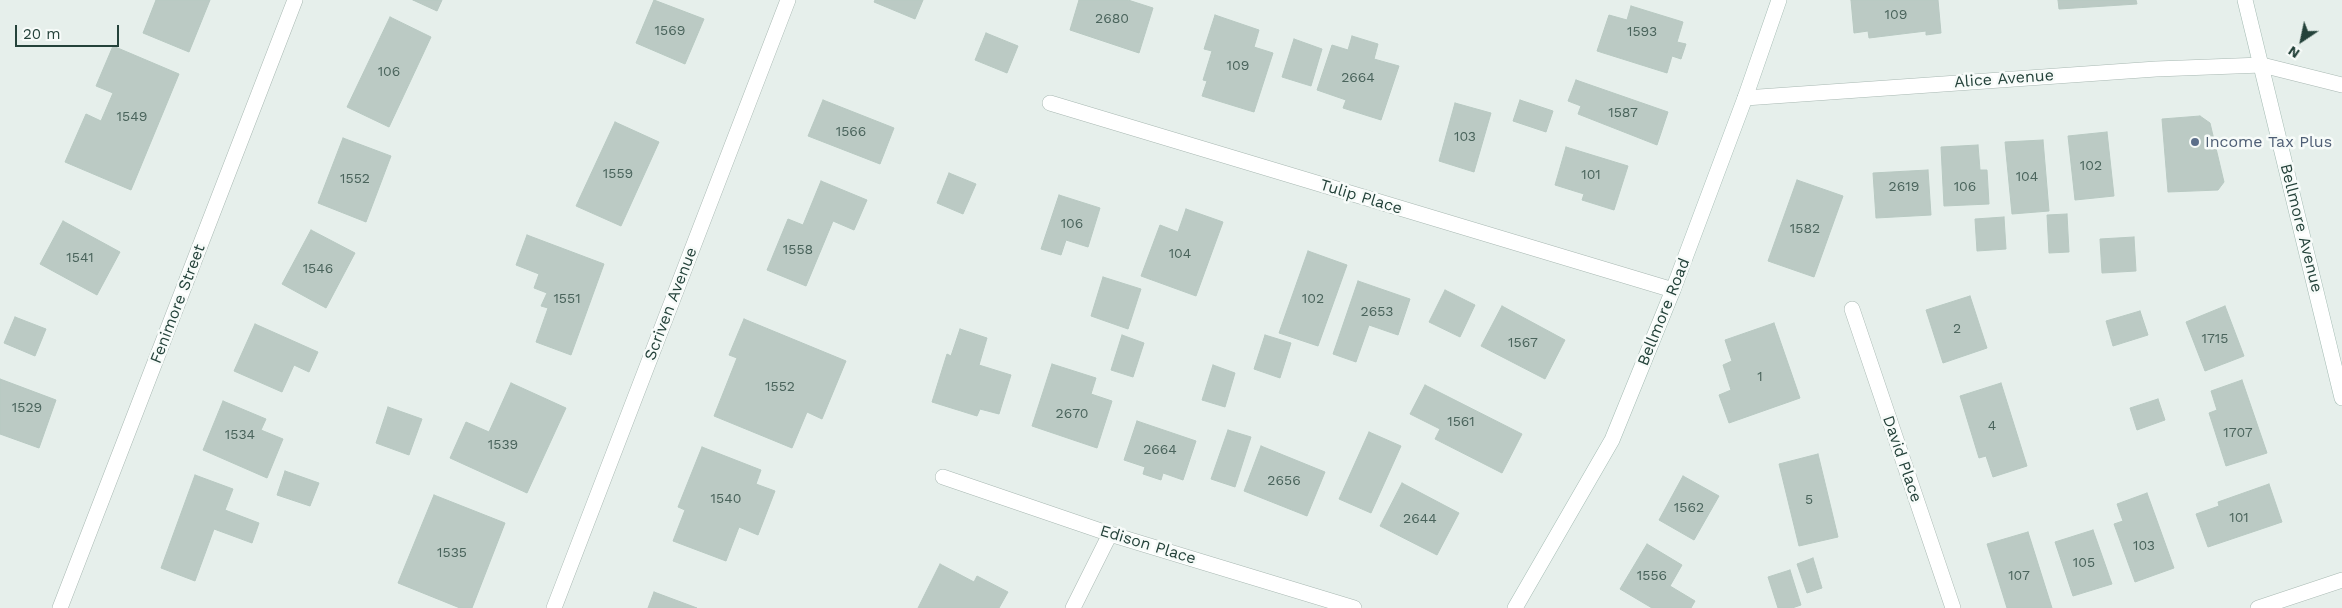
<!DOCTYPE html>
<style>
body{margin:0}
#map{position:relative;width:2342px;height:608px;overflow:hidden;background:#e6efeb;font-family:"Work Sans",sans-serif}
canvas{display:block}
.north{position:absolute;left:2277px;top:15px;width:50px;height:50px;-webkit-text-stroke:4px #f7fbf9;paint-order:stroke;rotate:214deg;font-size:14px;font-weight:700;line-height:20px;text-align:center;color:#24423a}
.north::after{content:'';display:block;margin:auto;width:18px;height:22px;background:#24423a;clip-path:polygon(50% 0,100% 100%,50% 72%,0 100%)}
.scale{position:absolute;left:15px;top:25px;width:104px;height:22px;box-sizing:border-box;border:2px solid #24423a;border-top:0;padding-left:6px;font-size:15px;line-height:18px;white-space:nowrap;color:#24423a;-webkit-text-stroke:4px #f7fbf9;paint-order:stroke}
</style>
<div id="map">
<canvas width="2342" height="608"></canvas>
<div class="north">N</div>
<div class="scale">20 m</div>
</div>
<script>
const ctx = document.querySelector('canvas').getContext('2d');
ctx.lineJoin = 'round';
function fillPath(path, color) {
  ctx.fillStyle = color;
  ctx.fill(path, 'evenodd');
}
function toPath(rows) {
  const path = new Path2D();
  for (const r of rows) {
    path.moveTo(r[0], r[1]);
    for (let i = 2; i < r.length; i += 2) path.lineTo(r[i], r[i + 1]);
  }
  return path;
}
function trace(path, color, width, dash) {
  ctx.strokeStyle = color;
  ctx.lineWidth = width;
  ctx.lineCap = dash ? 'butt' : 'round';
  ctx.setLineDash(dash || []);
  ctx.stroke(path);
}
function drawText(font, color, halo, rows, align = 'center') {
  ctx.font = font + ' "Work Sans",sans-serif';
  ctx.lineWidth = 5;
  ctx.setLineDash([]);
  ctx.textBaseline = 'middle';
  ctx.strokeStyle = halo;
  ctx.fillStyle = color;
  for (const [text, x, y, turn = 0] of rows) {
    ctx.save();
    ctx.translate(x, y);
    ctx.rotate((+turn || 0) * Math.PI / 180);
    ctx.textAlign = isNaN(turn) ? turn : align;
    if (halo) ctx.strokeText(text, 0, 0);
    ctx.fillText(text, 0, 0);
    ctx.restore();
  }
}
const building = toPath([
 [156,0,210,0,189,52,143,33,156,0],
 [413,0,442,0,437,11,413,0],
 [654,0,704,19,685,64,636,43,654,0],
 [875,0,923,0,915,19,874,2,875,0],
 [1079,0,1128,0,1153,8,1139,53,1070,30,1079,0],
 [1851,0,1938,0,1941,33,1926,35,1926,31,1869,38,1868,31,1854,33,1851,0],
 [2058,0,2136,0,2137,4,2059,9,2058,0],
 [1631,6,1683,22,1677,42,1686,44,1681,59,1672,56,1667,73,1597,51,1609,15,1627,20,1631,6],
 [1215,15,1259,30,1254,47,1273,53,1254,112,1202,96,1207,81,1203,80,1212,51,1204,49,1215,15],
 [390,17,431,37,389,127,347,107,390,17],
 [986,33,1018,46,1007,73,975,60,986,33],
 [1352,36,1378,44,1374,59,1399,66,1381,120,1343,108,1346,100,1317,90,1332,45,1348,50,1352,36],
 [1294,39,1322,49,1311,86,1282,77,1294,39],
 [113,46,179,74,131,190,65,162,86,114,101,121,113,93,96,86,113,46],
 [1576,80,1668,112,1657,145,1578,114,1581,106,1568,101,1576,80],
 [823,100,894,128,880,164,808,136,823,100],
 [1520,100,1553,111,1546,132,1513,121,1520,100],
 [1455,103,1491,113,1474,172,1439,161,1455,103],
 [2200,116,2210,123,2224,182,2218,190,2168,192,2162,119,2200,116],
 [615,122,659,142,621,226,576,206,615,122],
 [2107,132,2114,196,2075,200,2068,136,2107,132],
 [343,138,391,156,366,222,318,203,343,138],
 [2043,140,2049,211,2012,214,2005,142,2043,140],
 [1978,145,1980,170,1987,170,1989,204,1944,206,1941,147,1978,145],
 [1566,147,1628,166,1614,210,1582,200,1584,194,1555,185,1566,147],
 [1928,170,1931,215,1876,218,1873,173,1928,170],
 [949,173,976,184,963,214,937,203,949,173],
 [1797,180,1843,196,1814,277,1768,261,1797,180],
 [821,181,867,200,854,230,833,221,806,286,767,270,788,219,803,225,821,181],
 [1059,195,1100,208,1088,247,1066,240,1061,255,1041,249,1059,195],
 [1186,209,1223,222,1196,296,1141,276,1160,225,1178,232,1186,209],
 [2067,214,2069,252,2049,253,2047,215,2067,214],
 [2004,217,2006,249,1977,251,1975,219,2004,217],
 [63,221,120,252,97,295,40,264,63,221],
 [311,230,355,253,326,308,282,284,311,230],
 [527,235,604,264,571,355,536,342,548,308,541,306,547,293,534,288,539,274,516,265,527,235],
 [2134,237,2136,271,2102,273,2100,239,2134,237],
 [1308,251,1347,265,1318,346,1279,333,1308,251],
 [1103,277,1141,289,1128,329,1091,316,1103,277],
 [1358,281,1410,299,1398,335,1369,325,1356,362,1333,354,1358,281],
 [1445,290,1475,305,1460,337,1429,322,1445,290],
 [1970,296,1987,348,1943,363,1926,310,1970,296],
 [1502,306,1565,340,1545,379,1481,346,1502,306],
 [2225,306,2244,356,2205,371,2186,322,2225,306],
 [2140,311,2148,335,2113,346,2106,321,2140,311],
 [15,317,46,329,35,356,4,343,15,317],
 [744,319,846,361,822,419,807,412,792,448,714,416,737,358,729,355,744,319],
 [1774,323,1800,398,1729,423,1719,395,1731,390,1723,365,1732,361,1725,340,1774,323],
 [255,324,318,352,309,372,294,365,282,392,234,371,255,324],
 [960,329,987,338,979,365,1011,375,999,414,980,409,977,416,932,402,947,354,951,356,960,329],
 [1122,335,1144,343,1133,377,1111,370,1122,335],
 [1265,335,1291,343,1280,378,1254,369,1265,335],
 [1052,364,1096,378,1091,394,1112,401,1097,448,1032,426,1052,364],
 [1213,365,1235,373,1225,407,1202,400,1213,365],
 [0,379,56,400,39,448,0,434,0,379],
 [2242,380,2267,453,2226,466,2209,413,2217,410,2211,391,2242,380],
 [511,383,566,408,527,493,450,458,466,422,489,432,511,383],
 [2001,383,2027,466,1993,477,1986,456,1979,458,1960,396,2001,383],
 [1425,385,1522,434,1502,473,1435,439,1440,429,1410,414,1425,385],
 [2158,399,2165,420,2137,430,2130,408,2158,399],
 [223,401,266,419,261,430,283,439,267,478,203,450,223,401],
 [388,407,422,419,409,455,376,443,388,407],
 [1137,421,1196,441,1183,480,1163,473,1161,480,1143,474,1145,467,1124,460,1137,421],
 [1228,430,1251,437,1235,487,1211,479,1228,430],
 [1369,432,1401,446,1371,513,1339,499,1369,432],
 [1261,446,1325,472,1307,516,1244,491,1261,446],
 [702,447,761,470,756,484,775,491,758,535,739,527,726,561,673,541,685,510,678,507,702,447],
 [1818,454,1838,537,1799,546,1779,464,1818,454],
 [285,471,319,483,310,506,277,495,285,471],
 [195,475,233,489,225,510,259,523,252,543,214,529,195,581,161,568,195,475],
 [1683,476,1719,496,1694,540,1659,520,1683,476],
 [1402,483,1459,513,1437,555,1380,526,1402,483],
 [2269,484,2282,522,2208,547,2196,514,2219,506,2218,502,2269,484],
 [2147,493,2174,568,2135,582,2114,524,2123,521,2117,504,2147,493],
 [434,495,505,523,472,608,460,608,398,583,434,495],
 [2093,530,2112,584,2073,596,2055,542,2093,530],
 [2028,532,2052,608,2007,608,1987,544,2028,532],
 [1647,544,1682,565,1670,586,1695,601,1691,608,1652,608,1620,589,1647,544],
 [1813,558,1822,588,1807,593,1797,564,1813,558],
 [940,564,974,582,977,576,1008,592,999,608,918,608,940,564],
 [1790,570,1801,605,1792,608,1778,608,1768,577,1790,570],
 [654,592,697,608,648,608,654,592]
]);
const street = toPath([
 [1745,98,2156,69,2262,65,2342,85],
 [1050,103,1673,290],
 [1852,309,1953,608],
 [943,477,1110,534,1354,608],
 [60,608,295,0],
 [554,608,788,0],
 [1073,608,1110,534],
 [2258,608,2342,580]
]);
const secondary = toPath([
 [2245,0,2342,398],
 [1515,608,1612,440,1673,290,1745,98,1779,0]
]);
const markers = [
 [2195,142,5,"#5c6f8a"]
];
const numberNames = [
 ["109",1896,15],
 ["2680",1112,19],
 ["1569",670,31],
 ["1593",1642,32],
 ["109",1238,66],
 ["106",389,72],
 ["2664",1358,78],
 ["1587",1623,113],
 ["1549",132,117],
 ["1566",851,132],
 ["103",1465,137],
 ["102",2091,166],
 ["1559",618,174],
 ["101",1591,175],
 ["104",2027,177],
 ["1552",355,179],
 ["2619",1904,187],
 ["106",1965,187],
 ["106",1072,224],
 ["1582",1805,229],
 ["1558",798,250],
 ["104",1180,254],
 ["1541",80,258],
 ["1546",318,269],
 ["1551",567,299],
 ["102",1313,299],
 ["2653",1377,312],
 ["2",1957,329],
 ["1715",2215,339],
 ["1567",1523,343],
 ["1",1760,377],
 ["1552",780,387],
 ["1529",27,408],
 ["2670",1072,414],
 ["1561",1461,422],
 ["4",1992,426],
 ["1707",2238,433],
 ["1534",240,435],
 ["1539",503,445],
 ["2664",1160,450],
 ["2656",1284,481],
 ["1540",726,499],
 ["5",1809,500],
 ["1562",1689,508],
 ["101",2239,518],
 ["2644",1420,519],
 ["103",2144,546],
 ["1535",452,553],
 ["105",2084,563],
 ["1556",1652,576],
 ["107",2019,576]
];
const streetNames = [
 ["Alice Avenue",2004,79,-4],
 ["Tulip Place",1361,197,17],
 ["Bellmore Avenue",2301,228,76],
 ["Fenimore Street",178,304,-69],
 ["Scriven Avenue",671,304,-69],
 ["Bellmore Road",1664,312,-68],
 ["David Place",1902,459,71],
 ["Edison Place",1148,545,17]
];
const serviceNames = [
 ["Income Tax Plus",2205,142]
];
fillPath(building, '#bbcac4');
trace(building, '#b8c9c2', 1);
trace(street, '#a8b8b2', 16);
trace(secondary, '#a4bbb3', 16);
trace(street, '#fff', 15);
trace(secondary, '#fff', 15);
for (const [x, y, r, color] of markers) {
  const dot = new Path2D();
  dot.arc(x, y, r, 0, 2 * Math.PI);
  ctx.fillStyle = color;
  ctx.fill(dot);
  trace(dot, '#f7fbf9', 2);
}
drawText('14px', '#4a645c', null, numberNames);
drawText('16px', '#24423a', '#f7fbf9', streetNames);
drawText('16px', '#4e5e75', '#f7fbf9', serviceNames, 'left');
</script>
